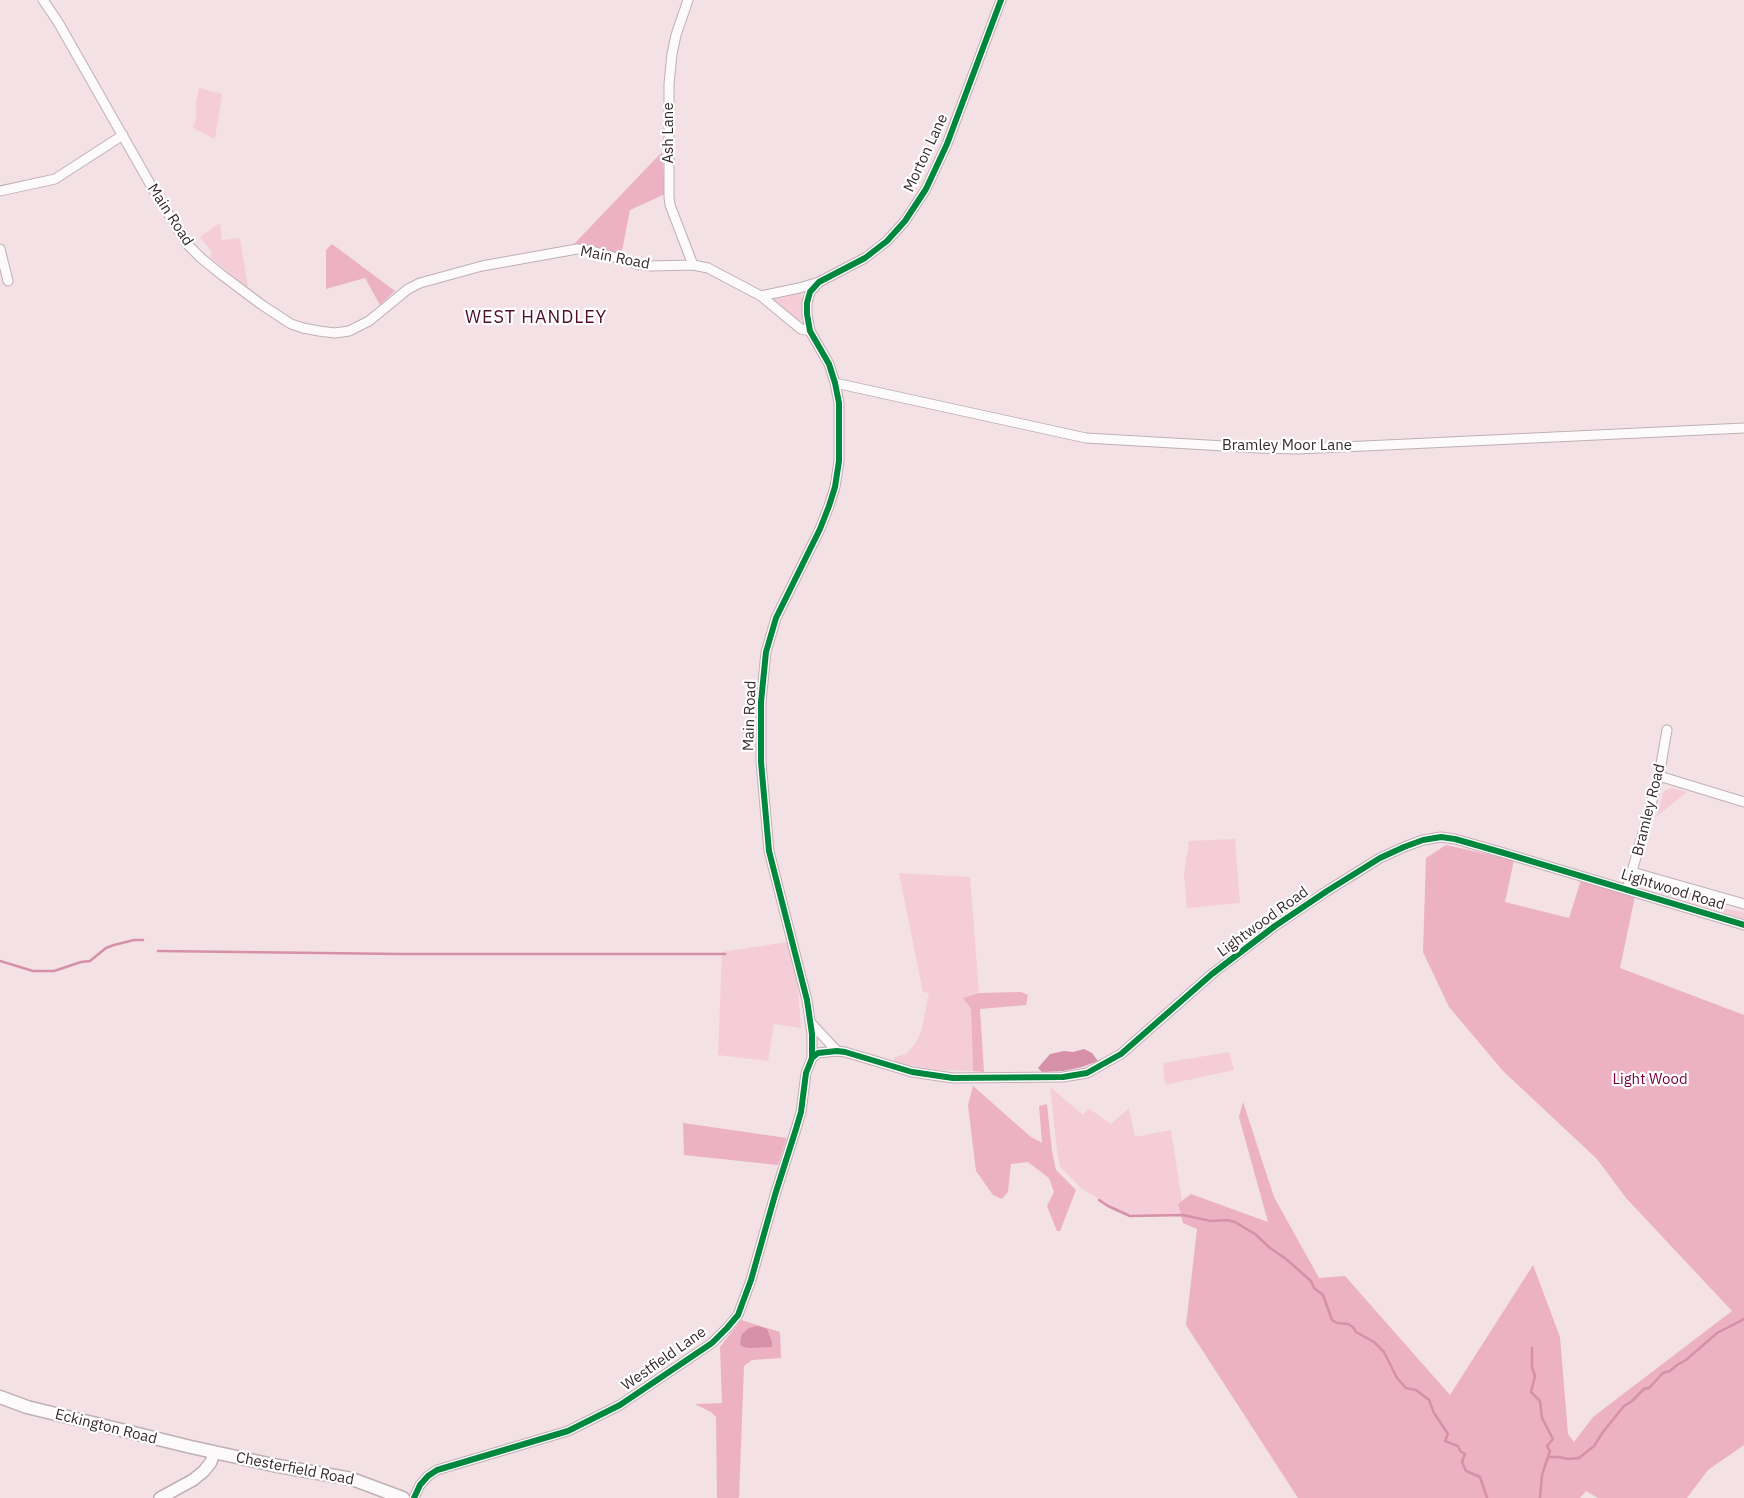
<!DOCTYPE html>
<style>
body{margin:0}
canvas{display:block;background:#f3e1e6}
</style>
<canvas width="1744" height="1498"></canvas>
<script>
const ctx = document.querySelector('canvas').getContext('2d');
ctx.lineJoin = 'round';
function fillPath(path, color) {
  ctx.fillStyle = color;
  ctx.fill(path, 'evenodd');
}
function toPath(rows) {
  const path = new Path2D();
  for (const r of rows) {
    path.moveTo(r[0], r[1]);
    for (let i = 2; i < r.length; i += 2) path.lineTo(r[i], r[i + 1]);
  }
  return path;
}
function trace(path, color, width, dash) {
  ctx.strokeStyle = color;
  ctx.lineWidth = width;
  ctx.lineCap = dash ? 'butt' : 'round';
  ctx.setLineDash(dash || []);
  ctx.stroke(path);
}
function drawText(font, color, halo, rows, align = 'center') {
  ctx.font = font + ' "IBM Plex Sans",sans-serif';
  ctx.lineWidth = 4.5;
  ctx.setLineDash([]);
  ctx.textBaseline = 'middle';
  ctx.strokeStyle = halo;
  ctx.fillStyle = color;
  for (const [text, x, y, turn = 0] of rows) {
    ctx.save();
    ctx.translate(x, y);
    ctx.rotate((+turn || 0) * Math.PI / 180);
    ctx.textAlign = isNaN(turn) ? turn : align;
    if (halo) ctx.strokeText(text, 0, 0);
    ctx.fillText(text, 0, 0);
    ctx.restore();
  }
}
const green = toPath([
 [199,88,222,94,215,139,193,128,196,119,196,101],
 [220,223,222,240,240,238,248,288,210,257,212,252,200,237],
 [801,293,803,298,802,320,799,321,773,300,773,297],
 [1671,788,1687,792,1656,817,1664,791],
 [1235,839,1240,903,1187,908,1184,874,1189,841],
 [899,873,970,877,979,993,963,998,971,1009,973,1071,936,1070,894,1062,894,1057,906,1054,915,1044,921,1032,929,993,923,992],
 [1637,877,1666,884,1668,891,1682,895,1686,890,1726,902,1726,909,1742,912,1744,911,1744,919,1635,885,1635,880],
 [787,942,798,986,801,1028,774,1024,768,1061,718,1055,722,952],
 [1229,1052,1234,1070,1165,1085,1163,1063],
 [1050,1087,1083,1115,1088,1108,1111,1124,1129,1108,1135,1137,1171,1130,1182,1201,1178,1204,1180,1214,1151,1217,1123,1213,1082,1189,1060,1167,1057,1151]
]);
const forest = toPath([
 [662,152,665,194,630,210,621,256,588,245,574,244],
 [332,244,395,291,380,305,365,278,326,289,326,250],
 [1446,845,1514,860,1505,902,1569,918,1581,880,1635,896,1620,968,1744,1015,1744,1445,1708,1470,1687,1498,1598,1498,1586,1491,1580,1498,1298,1498,1186,1325,1197,1229,1183,1223,1178,1204,1191,1194,1268,1222,1239,1117,1243,1102,1274,1197,1319,1278,1345,1276,1450,1395,1533,1265,1560,1337,1568,1434,1574,1442,1593,1417,1732,1311,1626,1198,1597,1159,1503,1071,1449,1007,1423,952,1426,858],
 [1021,992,1028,995,1026,1005,980,1009,984,1072,973,1071,971,1009,963,998,979,993],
 [973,1086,1031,1137,1042,1143,1039,1106,1047,1104,1052,1151,1056,1170,1076,1190,1060,1231,1057,1231,1047,1206,1054,1192,1049,1178,1028,1162,1011,1164,1008,1192,1002,1199,993,1195,976,1171,968,1105],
 [683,1123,787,1138,778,1165,684,1155],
 [741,1320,780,1332,781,1358,752,1360,744,1366,739,1498,717,1498,716,1417,711,1412,695,1404,722,1403,720,1347]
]);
const water = toPath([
 [1084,1049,1092,1053,1098,1061,1082,1067,1063,1071,1042,1072,1038,1068,1050,1054,1064,1051,1073,1052],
 [758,1326,767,1329,772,1342,772,1347,749,1348,741,1346,740,1342,742,1334,749,1328]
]);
const stream = toPath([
 [158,951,401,954,725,954],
 [0,961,33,971,54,971,81,962,90,961,106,948,114,945,134,940,143,940],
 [1099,1200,1108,1206,1130,1216,1183,1215,1211,1221,1227,1220,1235,1222,1255,1234,1270,1248,1286,1259,1311,1281,1314,1288,1323,1295,1332,1320,1337,1323,1348,1324,1353,1327,1356,1332,1374,1342,1384,1352,1397,1378,1406,1388,1416,1390,1429,1400,1434,1413,1448,1434,1445,1441,1458,1446,1460,1451,1465,1454,1462,1462,1466,1471,1480,1477,1487,1498],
 [1532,1348,1532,1367,1535,1376,1531,1392,1540,1401,1542,1418,1553,1439,1547,1446,1550,1451,1542,1475,1540,1498],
 [1548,1457,1559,1457,1568,1459,1579,1458,1594,1446,1603,1432,1624,1406,1632,1401,1644,1389,1649,1388,1663,1373,1670,1371,1677,1365,1686,1360,1717,1333,1744,1319]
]);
const minor = toPath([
 [43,0,58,22,153,189,188,245,201,258,222,275,262,305,291,324,303,328,319,331,335,333,349,331,369,321,408,289,420,283,482,266,577,249,592,251,637,264,650,266,693,265,708,268,761,296,801,329,810,331],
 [688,0,676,35,672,54,669,84,669,197,670,205,693,265],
 [0,191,55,179,123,135],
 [0,249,8,281],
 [761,296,799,288,819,282],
 [835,383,1086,438,1259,448,1297,449,1386,445,1744,428],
 [1659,776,1744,802],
 [1632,872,1744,904],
 [1627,889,1659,776,1667,730],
 [810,1022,837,1051],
 [812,1058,818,1053,837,1051,845,1052,912,1072,953,1078,1063,1077,1087,1073,1121,1054,1212,974,1275,926,1327,891,1380,858,1404,847,1423,840,1441,837,1455,839,1504,853,1744,925],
 [414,1498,420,1485,428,1476,437,1470,568,1431,620,1405,712,1343,727,1328,738,1315,751,1280,775,1195,796,1129,801,1112,806,1073,812,1058,812,1034,807,1000,769,851,761,762,761,702,766,652,776,618,820,529,829,506,835,487,839,461,839,403,835,383,829,364,810,331,807,314,807,303,810,292,819,282,865,258,887,241,905,221,926,189,947,144,1001,0]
]);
const tertiary = toPath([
 [160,1498,193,1480,204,1471,211,1462,214,1452]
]);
const secondary = toPath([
 [0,1397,27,1407,191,1447,273,1465,352,1479,403,1498]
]);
const cycleway = toPath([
 [812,1058,818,1053,837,1051,845,1052,912,1072,953,1078,1063,1077,1087,1073,1121,1054,1212,974,1275,926,1327,891,1380,858,1404,847,1423,840,1441,837,1455,839,1504,853,1744,925],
 [414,1498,420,1485,428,1476,437,1470,568,1431,620,1405,712,1343,727,1328,738,1315,751,1280,775,1195,796,1129,801,1112,806,1073,812,1058,812,1034,807,1000,769,851,761,762,761,702,766,652,776,618,820,529,829,506,835,487,839,461,839,403,835,383,829,364,810,331,807,314,807,303,810,292,819,282,865,258,887,241,905,221,926,189,947,144,1001,0]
]);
const streetNames = [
 ["Ash Lane",669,133,-90],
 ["Morton Lane",926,153,-65],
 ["Main Road",170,215,57],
 ["Main Road",615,258,11],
 ["Bramley Moor Lane",1287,446],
 ["Main Road",750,716,-88],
 ["Bramley Road",1649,810,-76],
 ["Lightwood Road",1673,890,17],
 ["Lightwood Road",1263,922,-36],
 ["Westfield Lane",664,1359,-35],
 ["Eckington Road",106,1427,14],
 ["Chesterfield Road",295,1469,11]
];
const parkNames = [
 ["Light Wood",1650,1080]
];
const quarterNames = [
 ["WEST HANDLEY",536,318]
];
fillPath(green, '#f4cdd8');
fillPath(forest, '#ecb1c3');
fillPath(water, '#d690a7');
trace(stream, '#d690a7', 2.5);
trace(minor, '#bfb0b4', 11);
trace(tertiary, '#bfb0b4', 14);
trace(secondary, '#bfb0b4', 15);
trace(minor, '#fdfafb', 9);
trace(tertiary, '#fdfafb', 11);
trace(secondary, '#fdfafb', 12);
trace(cycleway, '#00873e', 6);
drawText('15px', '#38292d', '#fff', streetNames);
drawText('15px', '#76003b', '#fff', parkNames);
ctx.letterSpacing = '1px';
drawText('18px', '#510e2a', '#fff', quarterNames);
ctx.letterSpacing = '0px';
</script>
